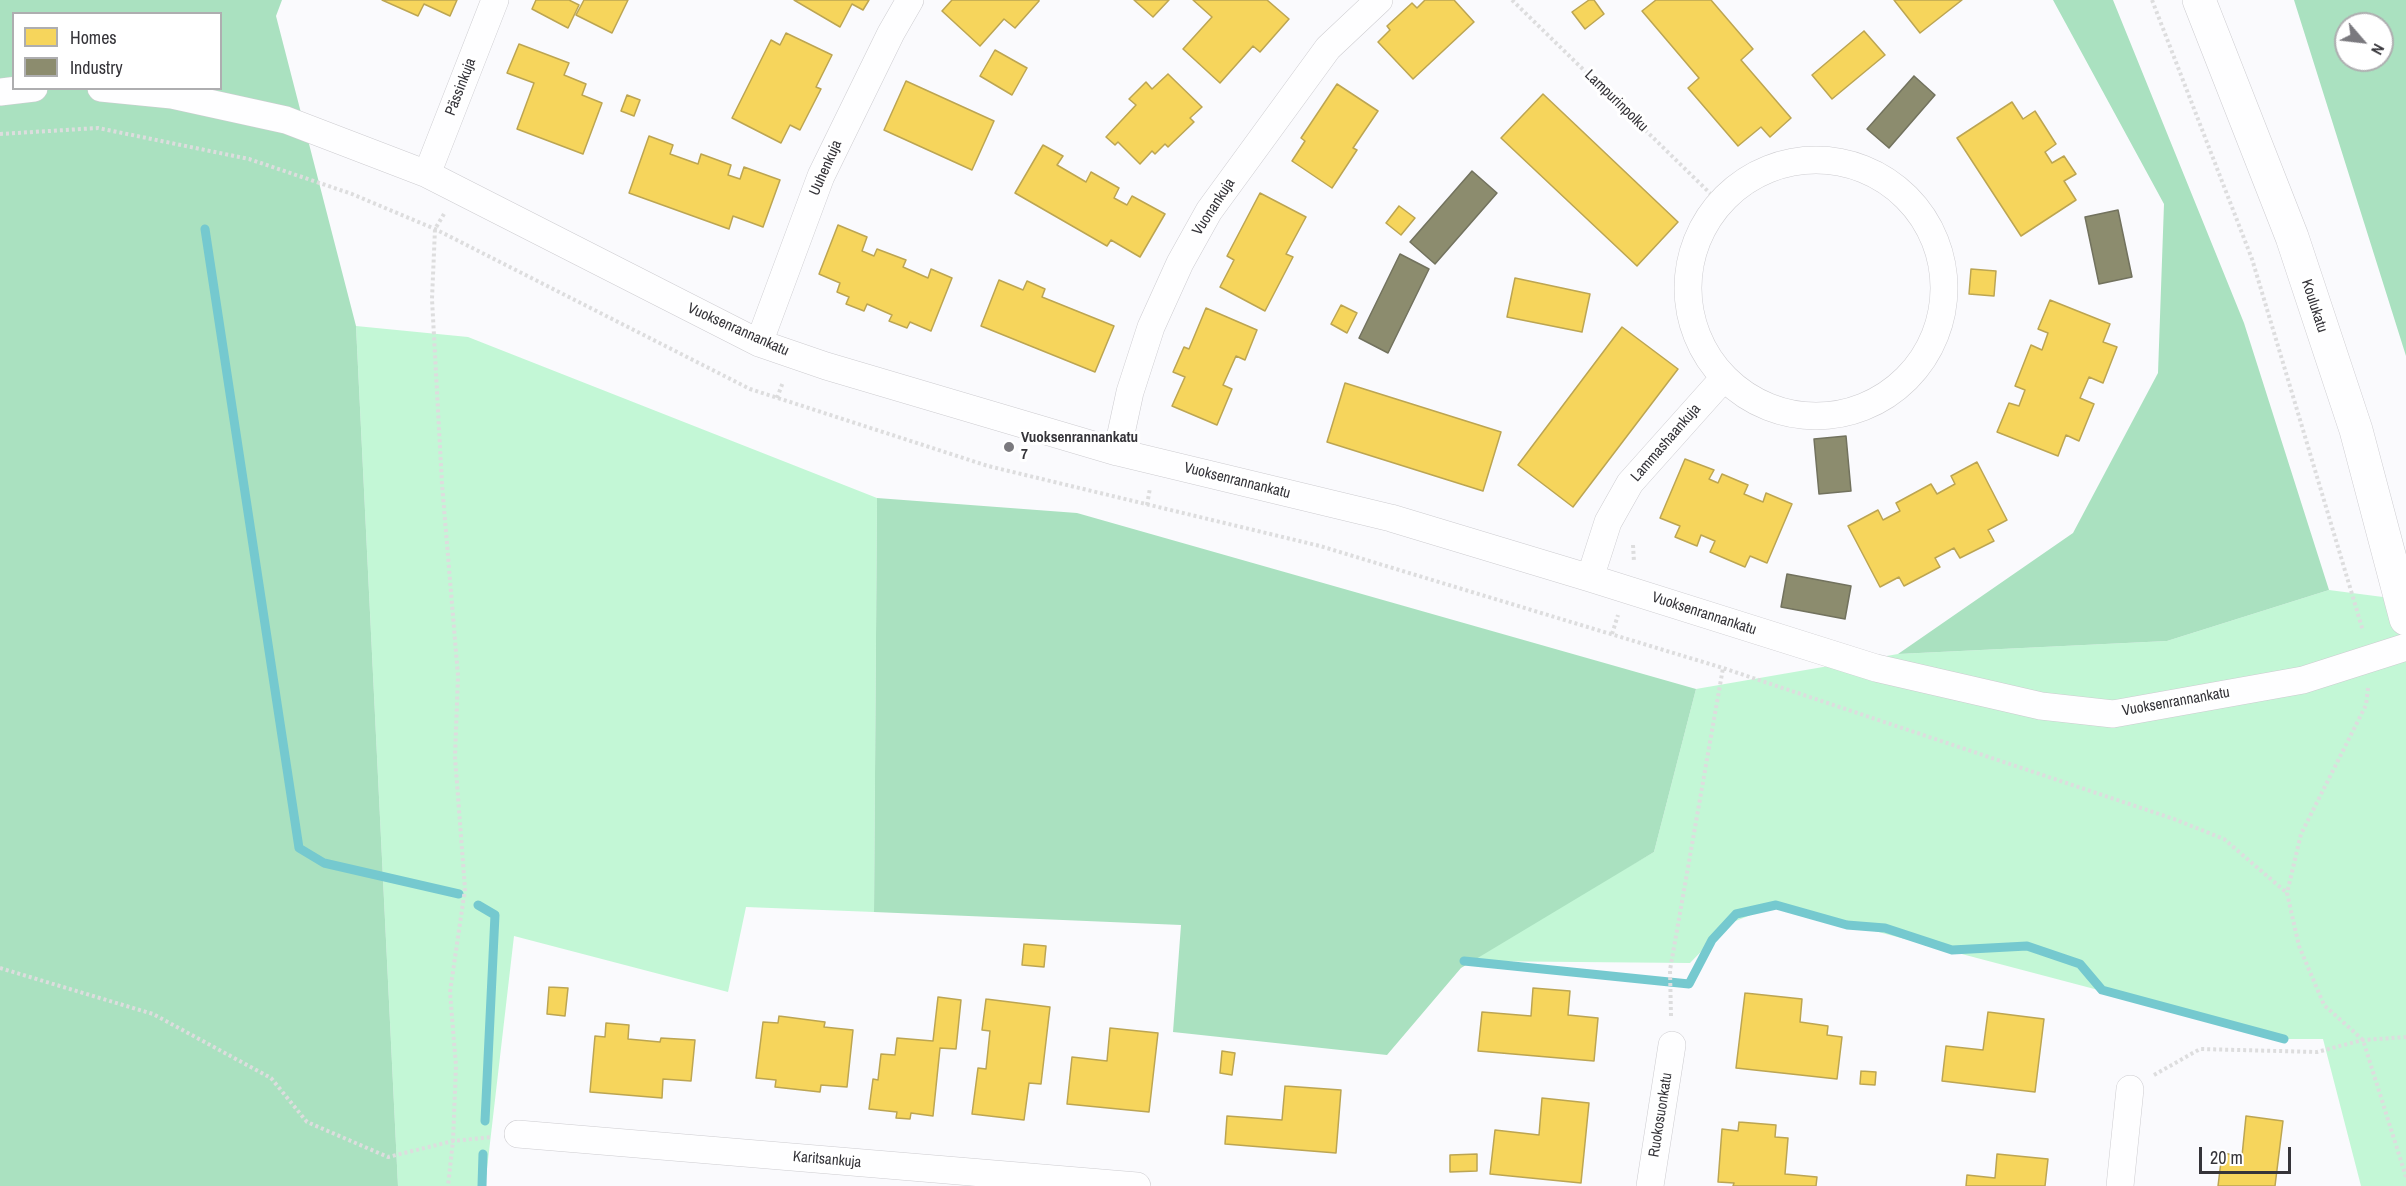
<!DOCTYPE html>
<meta charset="utf-8">
<style>
body{margin:0}
#map{position:relative;width:2406px;height:1186px;overflow:hidden;background:#fafafd;font-family:"Archivo Narrow",sans-serif}
canvas{display:block}
.legend{position:absolute;left:12px;top:12px;width:210px;height:78px;box-sizing:border-box;background:#fff;border:2px solid #aeaeb0;margin:0;padding:8px 10px;list-style:none;font-size:18px;color:#353439}
.legend li{display:flex;align-items:center;gap:12px;height:30px}
.legend b{width:30px;border:2px solid #aeaeb0}
.north{position:absolute;left:2334px;top:12px;width:60px;height:60px;box-sizing:border-box;background:#fff;border:2px solid #aeaeb0;border-radius:50%;rotate:118deg;font-size:16px;font-weight:700;line-height:24px;text-align:center;color:#353439}
.north::after{content:'';display:block;margin:auto;width:21px;height:27px;background:#7a797e;clip-path:polygon(50% 0,100% 100%,50% 72%,0 100%)}
.scale{position:absolute;left:2199px;top:1147px;width:92px;height:27px;box-sizing:border-box;border:3px solid #353439;border-top:0;padding-left:8px;font-size:18px;line-height:21px;white-space:nowrap;color:#353439;-webkit-text-stroke:4px #fff;paint-order:stroke}
</style>
<div id="map">
<canvas width="2406" height="1186"></canvas>
<ul class="legend">
<li><b style="height:16px;background:#f6d55c"></b>Homes</li>
<li><b style="height:16px;background:#8c8c6e"></b>Industry</li>
</ul>
<div class="north">N</div>
<div class="scale">20 m</div>
</div>
<script>
const ctx = document.querySelector('canvas').getContext('2d');
ctx.lineJoin = 'round';
function fillPath(path, color) {
  ctx.fillStyle = color;
  ctx.fill(path, 'evenodd');
}
function toPath(rows) {
  const path = new Path2D();
  for (const r of rows) {
    if (r.length === 3) {
      path.moveTo(r[0] + r[2], r[1]);
      path.arc(r[0], r[1], r[2], 0, 2 * Math.PI);
      continue;
    }
    path.moveTo(r[0], r[1]);
    for (let i = 2; i < r.length; i += 2) path.lineTo(r[i], r[i + 1]);
  }
  return path;
}
function trace(path, color, width, dash) {
  ctx.strokeStyle = color;
  ctx.lineWidth = width;
  ctx.lineCap = dash ? 'butt' : 'round';
  ctx.setLineDash(dash || []);
  ctx.stroke(path);
}
function drawText(font, color, halo, rows, align = 'center') {
  ctx.font = font + ' "Archivo Narrow",sans-serif';
  ctx.lineWidth = 6;
  ctx.setLineDash([]);
  ctx.textBaseline = 'middle';
  ctx.strokeStyle = halo;
  ctx.fillStyle = color;
  for (const [text, x, y, turn = 0] of rows) {
    ctx.save();
    ctx.translate(x, y);
    ctx.rotate((+turn || 0) * Math.PI / 180);
    ctx.textAlign = isNaN(turn) ? turn : align;
    if (halo) ctx.strokeText(text, 0, 0);
    ctx.fillText(text, 0, 0);
    ctx.restore();
  }
}
const green = toPath([
 [356,326,468,337,877,498,874,912,746,907,728,992,514,936,485,1186,398,1186],
 [2329,590,2406,600,2406,1186,2361,1186,2323,1039,2284,1039,1776,905,1728,924,1690,963,1464,961,1654,852,1696,689,1898,654,2167,641]
]);
const forest = toPath([
 [0,0,282,0,276,16,356,326,398,1186,0,1186],
 [14,14,220,14,220,88,14,88],
 [2053,0,2113,0,2244,323,2329,590,2167,641,1898,654,2073,533,2158,373,2164,204],
 [2294,0,2406,0,2406,356],
 [2346,24,2382,24,2382,60,2346,60],
 [877,498,1077,513,1696,689,1654,852,1461,968,1387,1055,1173,1032,1181,925,874,912]
]);
const homes = toPath([
 [382,0,457,0,450,16,424,4,418,16,382,0],
 [536,0,569,0,579,5,568,28,532,9,536,0],
 [584,0,628,0,612,33,576,15,584,0],
 [794,0,869,0,863,10,852,4,840,27,794,0],
 [952,0,1039,0,1039,1,1015,28,1004,19,980,46,942,11,952,0],
 [1134,0,1169,0,1153,17,1134,0],
 [1193,0,1267,0,1289,19,1260,52,1253,46,1220,83,1183,49,1212,17,1193,0],
 [1425,0,1454,0,1474,22,1413,79,1378,42,1390,30,1387,26,1412,3,1417,8,1425,0],
 [1589,0,1594,0,1604,14,1585,29,1572,12,1589,0],
 [1656,0,1711,0,1753,49,1741,60,1791,118,1770,137,1761,127,1738,146,1688,88,1699,78,1642,11,1656,0],
 [1894,0,1962,0,1920,33,1894,0],
 [1864,31,1885,55,1832,99,1812,75,1864,31],
 [786,33,832,55,816,87,821,89,800,130,790,125,781,143,732,118,771,40,780,45,786,33],
 [519,44,569,63,564,75,586,84,582,95,602,103,583,154,517,129,534,83,507,73,519,44],
 [995,50,1027,68,1012,95,980,76,995,50],
 [1168,74,1202,107,1190,118,1194,122,1168,147,1165,144,1155,154,1152,151,1140,164,1118,142,1115,145,1106,137,1136,105,1129,99,1146,82,1152,89,1168,74],
 [906,81,994,121,972,170,884,130,906,81],
 [1337,84,1378,111,1353,148,1357,150,1332,188,1292,161,1305,141,1301,138,1337,84],
 [1543,94,1678,222,1637,266,1501,138,1543,94],
 [627,95,640,100,634,116,621,111,627,95],
 [2012,102,2023,119,2035,111,2056,144,2045,152,2052,163,2064,156,2076,174,2064,181,2076,200,2021,236,1957,138,2012,102],
 [649,136,673,145,670,154,698,164,701,154,731,165,728,175,740,179,744,167,780,180,763,227,733,216,729,229,629,193,649,136],
 [1043,145,1063,156,1057,165,1086,182,1091,172,1119,188,1114,198,1127,205,1132,196,1165,214,1140,257,1111,240,1107,246,1015,193,1043,145],
 [1260,193,1306,217,1286,254,1293,257,1265,311,1220,287,1234,260,1227,256,1260,193],
 [1399,206,1415,218,1401,235,1386,223,1399,206],
 [838,225,867,237,862,251,874,256,877,249,906,260,903,267,928,278,931,269,952,278,931,331,910,322,907,328,889,321,892,315,867,304,864,311,846,304,849,297,837,292,840,283,819,274,838,225],
 [1971,269,1996,271,1994,296,1969,294,1971,269],
 [1515,278,1590,294,1582,332,1507,317,1515,278],
 [999,280,1023,290,1027,281,1045,289,1042,297,1114,326,1095,372,981,326,999,280],
 [2050,300,2110,324,2103,342,2117,347,2103,383,2089,377,2080,398,2094,404,2079,441,2066,435,2058,456,1997,432,2009,403,2019,406,2025,390,2015,386,2031,345,2042,350,2048,333,2038,329,2050,300],
 [1341,305,1357,313,1347,333,1331,324,1341,305],
 [1206,308,1257,330,1245,360,1236,356,1223,385,1232,389,1217,425,1172,406,1185,377,1173,372,1184,347,1189,349,1206,308],
 [1622,327,1678,369,1573,507,1518,465,1622,327],
 [1345,383,1501,432,1483,491,1327,442,1345,383],
 [1685,459,1714,470,1709,479,1718,483,1722,474,1748,485,1744,494,1763,502,1766,493,1792,504,1767,563,1750,556,1745,567,1710,552,1715,541,1701,535,1697,546,1675,537,1680,526,1660,518,1685,459],
 [1977,462,2007,520,1988,530,1994,541,1960,558,1954,548,1935,558,1940,567,1904,586,1899,577,1880,587,1848,526,1878,510,1883,520,1900,511,1896,503,1931,484,1937,494,1955,484,1951,476,1977,462],
 [1024,944,1046,946,1044,967,1022,965,1024,944],
 [549,987,568,988,565,1016,547,1014,549,987],
 [1533,988,1570,991,1568,1015,1598,1018,1594,1061,1478,1051,1482,1012,1531,1016,1533,988],
 [1745,993,1802,999,1800,1022,1828,1026,1827,1035,1842,1037,1837,1079,1736,1068,1745,993],
 [938,997,961,1000,956,1049,940,1048,933,1116,911,1113,910,1119,896,1118,897,1112,869,1109,873,1079,878,1080,881,1054,895,1055,897,1038,933,1041,938,997],
 [986,999,1050,1007,1041,1084,1029,1083,1024,1120,972,1114,978,1068,986,1069,990,1031,982,1030,986,999],
 [1988,1012,2044,1019,2035,1092,1942,1081,1946,1046,1983,1050,1988,1012],
 [779,1016,825,1022,824,1027,853,1030,847,1087,821,1085,820,1092,775,1087,776,1080,756,1078,763,1022,778,1023,779,1016],
 [606,1023,629,1025,628,1039,660,1042,661,1038,695,1040,691,1081,663,1079,662,1098,590,1092,595,1036,605,1037,606,1023],
 [1110,1028,1158,1033,1149,1112,1067,1104,1072,1057,1107,1061,1110,1028],
 [1222,1051,1235,1053,1232,1075,1220,1073,1222,1051],
 [1861,1071,1876,1072,1875,1085,1860,1084,1861,1071],
 [1285,1086,1341,1090,1336,1153,1225,1144,1227,1116,1282,1120,1285,1086],
 [1542,1098,1589,1103,1581,1183,1490,1174,1495,1130,1539,1135,1542,1098],
 [2246,1116,2283,1121,2275,1186,2218,1186,2222,1153,2242,1156,2246,1116],
 [1739,1122,1776,1125,1775,1137,1788,1138,1785,1174,1817,1177,1816,1186,1733,1186,1734,1183,1718,1182,1722,1129,1738,1131,1739,1122],
 [1477,1154,1477,1171,1450,1172,1450,1155,1477,1154],
 [1997,1154,2048,1159,2045,1186,1966,1186,1967,1175,1995,1178,1997,1154]
]);
const industry = toPath([
 [1914,76,1935,95,1889,148,1867,129,1914,76],
 [1472,171,1497,193,1435,264,1410,242,1472,171],
 [2118,210,2132,277,2099,284,2085,217,2118,210],
 [1400,254,1429,269,1388,353,1359,338,1400,254],
 [1846,436,1851,491,1819,494,1814,439,1846,436],
 [1787,574,1851,586,1845,619,1781,607,1787,574]
]);
const stream = toPath([
 [205,229,299,848,324,863,459,894],
 [478,905,495,915,485,1121],
 [1464,961,1689,984,1712,940,1736,914,1776,905,1847,925,1885,928,1952,950,2027,946,2080,964,2102,990,2284,1039],
 [482,1186,483,1154]
]);
const path = toPath([
 [1512,0,1720,203],
 [2152,0,2252,259,2363,631],
 [0,134,98,128,249,159,352,194,435,229,750,389,988,466,1320,546,1723,668,2174,819,2224,839,2287,893],
 [444,214,435,229,432,299,442,484,458,676,455,757,465,889,450,992,456,1066,453,1141,448,1186],
 [777,398,783,382],
 [1147,505,1150,488],
 [1633,545,1634,562],
 [1612,634,1618,615],
 [2368,688,2366,705,2301,834,2287,893,2299,946,2324,1005,2363,1040,2406,1177],
 [0,968,153,1014,271,1078,307,1122,388,1157,453,1141,492,1137],
 [1671,1016,1670,970,1723,668],
 [2154,1075,2200,1049,2317,1052,2363,1040,2406,1037]
]);
const minor = toPath([
 [101,88,172,95,286,120,427,174,759,343,826,366,1117,452,1391,518,1590,578,1876,668,2041,706,2113,714,2303,680,2406,647],
 [0,92,34,88],
 [1816,288,128],
 [427,174,495,0],
 [759,343,821,176,891,33,910,0],
 [1117,452,1130,392,1151,327,1180,263,1209,211,1328,48,1379,0],
 [1590,578,1608,522,1630,483,1722,380],
 [518,1134,1137,1186],
 [1650,1186,1672,1045],
 [2120,1186,2130,1089]
]);
const tertiary = toPath([
 [2199,0,2292,237,2356,430,2406,619]
]);
const markers = [
 [1009,447,6,"#7a797e"]
];
const streetNames = [
 ["Pässinkuja",461,87,-69],
 ["Lampurinpolku",1616,101,44],
 ["Uuhenkuja",826,168,-66],
 ["Vuonankuja",1214,207,-57],
 ["Koulukatu",2314,306,72],
 ["Vuoksenrannankatu",738,330,24],
 ["Lammashaankuja",1666,443,-49],
 ["Vuoksenrannankatu",1237,481,14],
 ["Vuoksenrannankatu",1704,614,18],
 ["Vuoksenrannankatu",2176,702,-10],
 ["Ruokosuonkatu",1661,1115,-81],
 ["Karitsankuja",827,1160,5]
];
const poiNames = [
 ["Vuoksenrannankatu",1021,438],
 ["7",1021,455]
];
fillPath(green, '#c3f7d6');
fillPath(forest, '#aae1c0');
fillPath(homes, '#f6d55c');
trace(homes, '#bca552', 1.5);
fillPath(industry, '#8c8c6e');
trace(industry, '#72725e', 1.5);
trace(stream, '#75c9cf', 9);
trace(minor, '#cdccd0', 28);
trace(tertiary, '#cdccd0', 34);
trace(path, '#ddddde', 4, [3, 3]);
trace(minor, '#fefeff', 27);
trace(tertiary, '#fefeff', 33);
for (const [x, y, r, color] of markers) {
  const dot = new Path2D();
  dot.arc(x, y, r, 0, 2 * Math.PI);
  ctx.fillStyle = color;
  ctx.fill(dot);
  trace(dot, '#fff', 2);
}
drawText('15px', '#353439', '#fff', streetNames);
drawText('bold 15px', '#353439', '#fff', poiNames, 'left');
</script>
